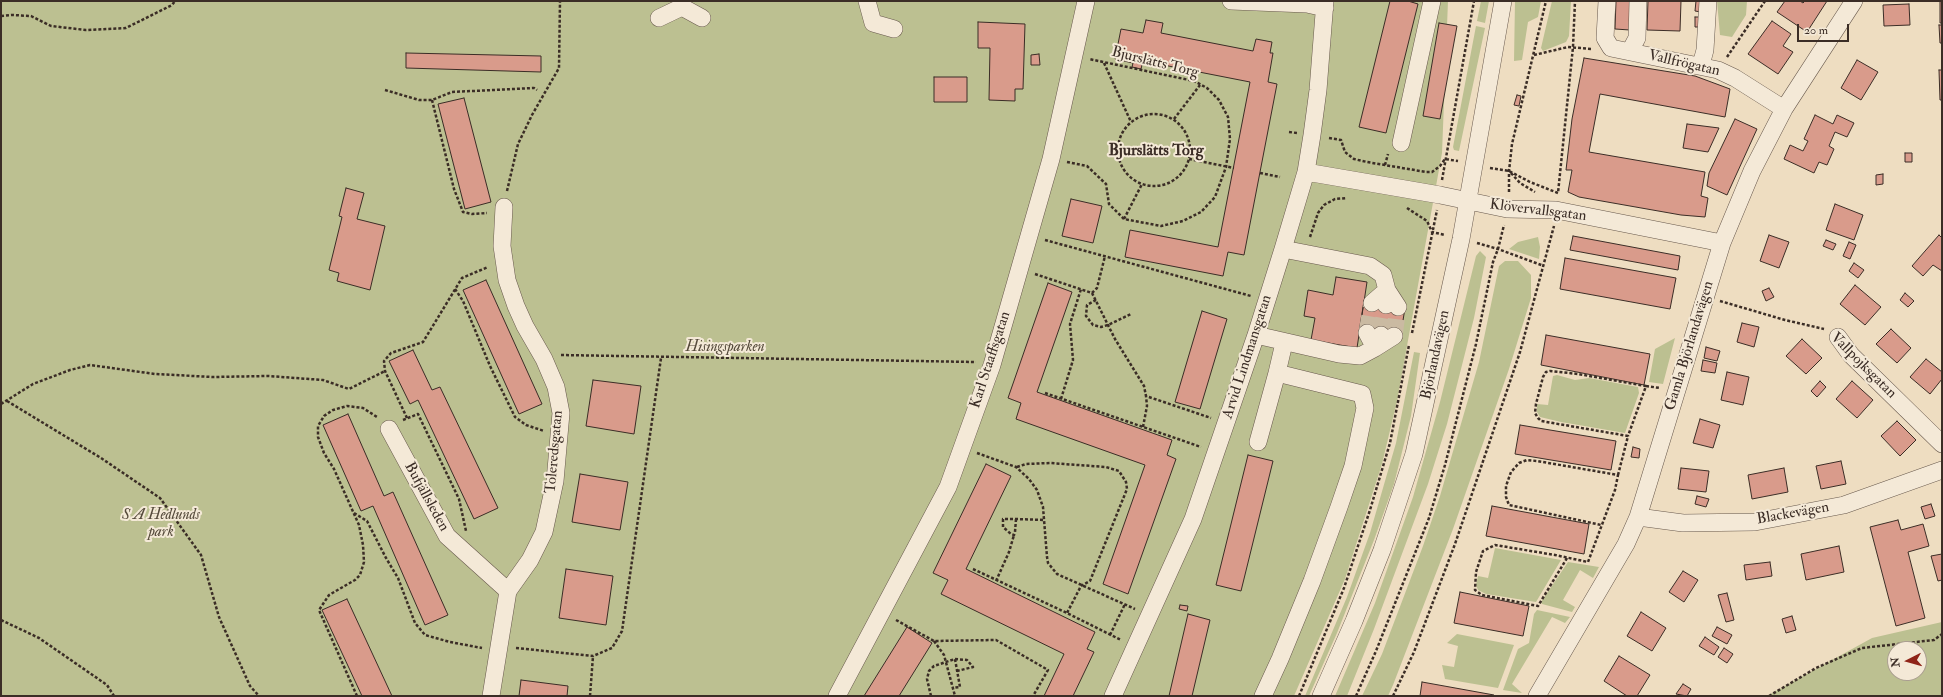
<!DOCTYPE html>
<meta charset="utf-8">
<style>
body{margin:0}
#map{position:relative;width:1943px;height:697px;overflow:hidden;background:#eeddc1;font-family:"IM FELL Double Pica",serif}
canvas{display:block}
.frame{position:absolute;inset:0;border:2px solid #3b2d26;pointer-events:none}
.north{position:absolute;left:1887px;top:641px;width:40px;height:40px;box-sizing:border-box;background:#f4e9d7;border:1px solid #aa9e90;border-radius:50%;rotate:264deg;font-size:11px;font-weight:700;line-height:16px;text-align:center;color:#3b2d26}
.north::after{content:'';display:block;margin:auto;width:14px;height:18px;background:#8f2418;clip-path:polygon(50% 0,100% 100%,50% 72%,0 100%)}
.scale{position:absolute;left:1797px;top:24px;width:52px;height:18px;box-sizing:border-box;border:2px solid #3b2d26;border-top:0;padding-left:5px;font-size:12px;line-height:14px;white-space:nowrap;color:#3b2d26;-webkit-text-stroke:3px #f4e9d7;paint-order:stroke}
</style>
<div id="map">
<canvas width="1943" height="697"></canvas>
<div class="frame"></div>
<div class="north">N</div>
<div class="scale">20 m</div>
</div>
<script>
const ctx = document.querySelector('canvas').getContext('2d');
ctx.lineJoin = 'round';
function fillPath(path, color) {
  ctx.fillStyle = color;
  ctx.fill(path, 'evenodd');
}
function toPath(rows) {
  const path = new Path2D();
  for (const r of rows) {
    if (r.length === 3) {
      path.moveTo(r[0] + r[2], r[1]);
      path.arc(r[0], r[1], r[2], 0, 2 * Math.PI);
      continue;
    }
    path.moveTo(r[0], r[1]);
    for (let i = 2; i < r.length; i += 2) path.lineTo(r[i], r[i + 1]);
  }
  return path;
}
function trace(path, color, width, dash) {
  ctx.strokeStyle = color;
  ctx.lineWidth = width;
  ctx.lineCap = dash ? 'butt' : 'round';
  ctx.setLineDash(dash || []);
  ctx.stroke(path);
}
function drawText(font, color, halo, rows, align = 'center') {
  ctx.font = font + ' "IM FELL Double Pica",serif';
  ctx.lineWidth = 4;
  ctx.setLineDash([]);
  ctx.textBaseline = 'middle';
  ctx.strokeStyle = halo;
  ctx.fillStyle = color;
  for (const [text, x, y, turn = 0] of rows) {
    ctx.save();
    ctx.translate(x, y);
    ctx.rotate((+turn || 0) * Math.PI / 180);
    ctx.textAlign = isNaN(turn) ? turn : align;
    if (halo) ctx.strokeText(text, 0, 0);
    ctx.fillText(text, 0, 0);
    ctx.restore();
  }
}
const green = toPath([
 [1,1,1448,1,1442,153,1397,401,1382,464,1345,579,1294,696,1,696],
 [1481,1,1489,1,1485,23,1477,21],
 [1515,1,1541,1,1538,17,1528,22,1522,60,1514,61],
 [1552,1,1571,1,1569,36,1566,42,1543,51,1541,48],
 [1717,1,1747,1,1746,15,1732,37,1720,35],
 [1476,26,1485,28,1459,151,1454,150,1453,147],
 [1538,237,1540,247,1539,259,1509,249,1518,242],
 [1480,251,1486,257,1474,318,1447,424,1428,484,1374,629,1347,696,1335,696,1375,603,1413,497,1440,402,1476,256],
 [1505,261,1518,261,1531,275,1531,298,1509,369,1453,529,1393,685,1388,696,1362,696,1382,654,1423,546,1440,496,1479,362,1499,266],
 [1675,338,1663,384,1649,382,1655,349],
 [1414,352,1420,353,1411,416,1394,484,1374,540,1337,633,1309,696,1305,696,1347,597,1370,533,1396,443],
 [1557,375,1575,380,1589,378,1638,387,1639,393,1625,433,1561,422,1540,417,1537,412,1537,404,1548,405,1553,376],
 [1495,548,1561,560,1536,602,1486,594,1478,590,1476,585,1478,576,1488,578],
 [1568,562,1599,567,1593,578,1580,570,1563,600,1575,607,1572,612,1542,604,1541,602],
 [1537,610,1570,617,1565,623,1552,617,1512,684,1522,693,1503,690,1518,649,1529,643,1534,614],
 [1942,622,1942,696,1767,696,1872,638],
 [1895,649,1919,649,1919,673,1895,673],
 [1457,634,1514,645,1498,688,1445,679,1442,665,1454,667,1458,646,1447,643]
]);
const building = toPath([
 [1390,1,1408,1,1418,4,1386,133,1359,127,1390,1],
 [1616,1,1631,1,1630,30,1615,29,1616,1],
 [1648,1,1681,1,1680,31,1647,30,1648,1],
 [1696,1,1701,1,1701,12,1695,11,1696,1],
 [1785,1,1800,1,1803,3,1805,1,1827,1,1807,32,1777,12,1785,1],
 [1940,1,1942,1,1942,23,1940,23,1940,1],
 [1909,4,1910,25,1884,26,1883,5,1909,4],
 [1695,17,1700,17,1700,27,1695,27,1695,17],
 [1146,20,1163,23,1161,33,1253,51,1256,39,1272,42,1270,53,1273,53,1268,82,1277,84,1244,255,1228,252,1223,276,1125,257,1130,230,1218,247,1250,82,1143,61,1141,69,1132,67,1133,63,1115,59,1121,29,1143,33,1146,20],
 [1772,21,1791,34,1783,46,1793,52,1778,74,1748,54,1772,21],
 [978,22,1025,24,1023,89,1015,89,1015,101,989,100,990,48,978,48,978,22],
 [1439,23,1457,26,1440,119,1423,116,1439,23],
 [1939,25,1942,25,1942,43,1940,43,1939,25],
 [406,53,541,56,541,72,406,68,406,53],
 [1039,54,1040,65,1031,65,1031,55,1039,54],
 [1584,58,1695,76,1730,89,1725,117,1600,94,1589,152,1705,172,1701,196,1708,198,1705,217,1681,215,1579,197,1568,192,1572,170,1566,170,1572,119,1584,58],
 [1857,60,1878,72,1861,100,1841,88,1857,60],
 [1939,70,1942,70,1942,100,1940,100,1939,70],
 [934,77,967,77,967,102,934,102,934,77],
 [1517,95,1521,96,1519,106,1514,105,1517,95],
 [464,98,491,202,465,209,438,104,464,98],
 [1815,115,1833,124,1837,115,1854,123,1847,137,1835,132,1829,146,1834,149,1827,165,1819,162,1814,173,1784,159,1790,145,1803,151,1808,141,1804,139,1815,115],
 [1735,119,1757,129,1727,195,1707,186,1709,173,1735,119],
 [1687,124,1719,128,1708,152,1683,148,1687,124],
 [1905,153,1912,153,1912,162,1905,162,1905,153],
 [1883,174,1883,184,1876,185,1876,175,1883,174],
 [346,188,364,193,357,219,385,226,370,290,337,281,339,273,329,270,342,217,339,216,346,188],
 [1071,199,1102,206,1093,243,1062,236,1071,199],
 [1835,204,1863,215,1854,240,1826,230,1835,204],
 [1769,235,1789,242,1779,268,1760,261,1769,235],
 [1939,235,1942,238,1942,271,1933,265,1923,276,1912,266,1939,235],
 [1573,236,1680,256,1678,270,1570,250,1573,236],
 [1826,240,1836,244,1833,250,1823,246,1826,240],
 [1849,242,1856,245,1850,259,1843,256,1849,242],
 [1565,258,1676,278,1670,309,1560,289,1565,258],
 [1854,263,1864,270,1858,278,1849,271,1854,263],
 [1336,277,1367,282,1357,348,1311,340,1315,318,1304,316,1308,290,1333,295,1336,277],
 [486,280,542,404,519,414,463,290,486,280],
 [1048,283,1072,292,1037,392,1172,440,1167,455,1176,459,1128,594,1103,584,1145,465,1016,419,1021,403,1008,398,1048,283],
 [1855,285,1881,307,1865,325,1840,304,1855,285],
 [1769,288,1774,297,1766,301,1762,291,1769,288],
 [1905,293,1914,301,1908,307,1900,300,1905,293],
 [1364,301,1405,308,1400,339,1359,332,1364,301],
 [1202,311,1227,319,1200,409,1175,402,1202,311],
 [1742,323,1759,327,1754,347,1737,342,1742,323],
 [1891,329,1911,348,1897,363,1876,344,1891,329],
 [1546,335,1650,354,1644,385,1541,365,1546,335],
 [1802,339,1822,358,1806,374,1786,356,1802,339],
 [1706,347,1720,351,1717,361,1704,358,1706,347],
 [413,350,432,390,440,387,498,508,474,519,418,400,410,404,389,361,413,350],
 [1926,359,1942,372,1942,379,1930,394,1910,377,1926,359],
 [1703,360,1717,363,1715,373,1701,371,1703,360],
 [1727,372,1749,377,1743,405,1721,400,1727,372],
 [593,380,641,386,634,434,586,426,593,380],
 [1820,381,1826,387,1817,397,1811,391,1820,381],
 [1852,381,1873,400,1857,418,1836,399,1852,381],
 [348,414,384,496,393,492,448,615,425,625,373,506,361,511,323,425,348,414],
 [1700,419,1720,425,1713,448,1693,443,1700,419],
 [1897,421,1916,440,1900,456,1881,436,1897,421],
 [1520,425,1616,441,1611,470,1515,454,1520,425],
 [1633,447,1640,449,1639,458,1631,457,1633,447],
 [1248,455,1273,461,1241,591,1216,585,1248,455],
 [1841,461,1846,484,1821,489,1816,466,1841,461],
 [986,464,1011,476,966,569,1095,632,1087,649,1094,652,1073,696,1044,696,1064,654,941,594,948,580,933,573,986,464],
 [1681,468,1709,471,1706,492,1678,489,1681,468],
 [1784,468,1788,492,1752,499,1748,475,1784,468],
 [580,474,628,482,620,530,572,522,580,474],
 [1697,496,1709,499,1706,507,1695,504,1697,496],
 [1931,504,1935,516,1925,519,1921,507,1931,504],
 [1492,506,1589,524,1584,554,1486,536,1492,506],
 [1898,520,1901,530,1923,524,1929,546,1908,552,1925,618,1896,626,1870,527,1898,520],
 [1839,546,1844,572,1806,580,1801,554,1839,546],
 [1942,554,1942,580,1938,581,1931,556,1942,554],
 [1770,562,1772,576,1746,580,1744,565,1770,562],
 [566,569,613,576,606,625,559,618,566,569],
 [1683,571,1698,580,1684,602,1669,592,1683,571],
 [1460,592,1529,606,1523,636,1454,623,1460,592],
 [1727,593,1734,620,1726,622,1718,595,1727,593],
 [347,599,392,696,362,696,322,610,347,599],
 [1180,605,1188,606,1187,611,1179,609,1180,605],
 [1641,612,1666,628,1652,651,1627,636,1641,612],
 [1188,614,1210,620,1192,696,1169,696,1188,614],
 [1792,616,1796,630,1786,633,1782,619,1792,616],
 [907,627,932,643,899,696,864,696,907,627],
 [1717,627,1732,635,1727,644,1712,636,1717,627],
 [1705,637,1719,647,1714,655,1699,646,1705,637],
 [1724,648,1733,654,1727,663,1718,657,1724,648],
 [1619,656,1650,675,1637,696,1627,696,1604,681,1619,656],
 [521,680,568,686,567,696,519,696,521,680],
 [1422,682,1494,695,1493,696,1420,696,1422,682],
 [1683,684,1691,689,1687,696,1676,694,1683,684]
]);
const minorTunnel = toPath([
 [1367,333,1372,303],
 [1381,335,1386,305],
 [1394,336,1398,307]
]);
const path = toPath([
 [1,16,12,15,31,16,51,26,86,30,126,28,172,5,175,1],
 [1534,55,1568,47,1592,49],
 [1727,57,1765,1],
 [1104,63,1131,122],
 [385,90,419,100,432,100,452,92,534,88,537,90],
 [432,100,454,189,463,212,472,214,487,213],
 [1154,150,36],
 [1174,119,1200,85],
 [1289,132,1297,133],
 [1329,138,1341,140,1345,152,1354,159,1367,162,1426,172,1432,172,1440,166,1445,159,1458,161],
 [1189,159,1234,168],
 [1067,162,1087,166,1106,184,1109,204,1124,219,1161,226,1183,221,1201,212,1215,197,1226,167,1230,139,1228,117,1219,100,1207,88,1194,81,1089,59],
 [1385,165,1388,154],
 [1490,168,1509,171,1530,182,1558,193,1573,47,1575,1],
 [1260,173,1280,177],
 [1511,173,1520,183,1535,192],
 [1442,180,1474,1],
 [507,191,518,144,532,115,559,68,560,1],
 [1509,192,1509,171,1512,144,1546,1],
 [1407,208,1427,221,1432,232,1445,235],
 [1124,219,1142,184],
 [1310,237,1318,213,1324,205,1335,199,1347,198],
 [1045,240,1251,296],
 [1477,243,1498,249,1544,266],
 [1035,274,1092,293,1115,339,1144,386,1146,396,1211,418],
 [455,289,463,301,490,366,515,417,526,425,544,431],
 [1092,293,1097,288,1105,256],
 [1096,300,1087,305,1086,316,1093,325,1101,327,1108,325,1131,314],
 [1720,301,1785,320,1824,329],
 [1412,333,1437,210],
 [561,355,976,362],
 [1646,386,1660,388],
 [1045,393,1201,447],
 [1061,399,1073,360,1070,324,1081,289],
 [7,401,101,458,160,498,201,555,219,617,250,686,259,696],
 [1,404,33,384,70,370,90,365,155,374,213,377,268,376,323,380,349,389,385,371],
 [407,418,385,371,384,361,391,353,423,342,462,278,488,267],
 [403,420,418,414,459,499,466,531],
 [1143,427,1147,406,1146,396],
 [977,453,1016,467,1029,479,1037,490,1043,507,1047,557,1048,563,1057,574,1135,609],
 [1017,467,1026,464,1050,463,1106,467,1119,471,1126,482,1127,489,1090,581,1081,586,1067,613],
 [1618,475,1628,436,1541,421,1538,418,1535,413,1536,404,1543,377,1546,372,1550,371,1578,374,1646,386,1628,436],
 [354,513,367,521,386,558,398,578,415,623,425,635,450,642,482,648],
 [1016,519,1015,532,1014,535,1011,534,1003,527,1003,519,1016,519,1045,520],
 [1567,558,1538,606,1482,595,1475,590,1476,572,1483,551,1495,545,1555,555,1588,562,1615,490,1618,475,1537,461,1527,460,1519,463,1511,472,1506,486,1506,497,1509,505,1601,525],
 [973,569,1067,613,1121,640],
 [996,581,1009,552,1014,535],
 [1,620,39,638,107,685,114,696],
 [896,620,934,641,996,640,1048,670,1033,696],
 [1110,635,1125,604],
 [934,641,944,655,955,696],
 [516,648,593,656,612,648,622,631,661,358],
 [955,659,967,660,973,667,957,671],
 [357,696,319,610,329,595,355,580,360,575,364,562,363,545,359,525,334,469,324,453,318,437,318,426,324,416,333,410,347,406,363,408,377,417],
 [590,696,593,656],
 [931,696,927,679,929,671,934,666,955,659,960,687,952,688],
 [1299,696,1344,588,1370,510,1390,443,1409,345],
 [1356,696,1376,651,1429,518,1445,465,1476,344,1493,262,1498,249,1504,225],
 [1393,696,1414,652,1455,544,1520,352,1554,226],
 [1769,696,1816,668,1862,648,1934,640,1942,634]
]);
const minor = toPath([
 [867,1,873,23,894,29],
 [1231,1,1307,4,1325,8],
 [1607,1,1605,38,1611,48,1718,70,1735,78,1784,109],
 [659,18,682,7,702,18],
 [1630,51,1637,38,1638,1],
 [1701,65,1705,50,1708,1],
 [1401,143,1432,1],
 [1306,172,1440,195,1507,209,1556,210,1722,243],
 [1283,249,1370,266,1383,275,1387,290,1386,305],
 [1372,303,1387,290,1398,307],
 [1367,333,1375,348,1394,336],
 [1256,335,1339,354,1360,356,1375,348,1381,335],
 [1838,337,1851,355,1942,444],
 [389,429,447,536,508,591],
 [1258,442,1277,373],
 [1638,517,1683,523,1755,522,1844,505,1942,470],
 [491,696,508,591,530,560,544,532,555,481,561,413,556,387,544,359,525,326,516,306,507,280,502,246,504,207],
 [837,696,948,487,992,365,1051,159,1086,1],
 [1113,696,1193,519,1256,335,1283,249,1306,172,1312,135,1318,90,1325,1],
 [1263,696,1280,659,1312,581,1339,507,1353,466,1365,408,1362,394,1277,373,1284,343],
 [1321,696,1354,621,1382,550,1414,454,1461,239,1503,1],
 [1537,696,1626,544,1638,517,1722,243,1752,171,1784,109,1854,1]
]);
const streetNames = [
 ["Bjurslätts Torg",1155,63,14],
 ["Vallfrögatan",1684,64,13],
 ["Klövervallsgatan",1538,211,7],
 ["Gamla Björlandavägen",1690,346,-73],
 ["Björlandavägen",1436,355,-78],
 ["Arvid Lindmansgatan",1248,357,-72],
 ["Karl Staaffsgatan",991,360,-72],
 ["Vallpojksgatan",1863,366,45],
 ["Toleredsgatan",555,452,-85],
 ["Bufjällsleden",426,497,61],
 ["Blackevägen",1793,514,-10]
];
const parkNames = [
 ["Hisingsparken",725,348],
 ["S A Hedlunds",161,516],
 ["park",161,533]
];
const neighbourhoodNames = [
 ["Bjurslätts Torg",1156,152]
];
fillPath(green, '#bcc091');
fillPath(building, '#d99b8b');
trace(building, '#3b2d26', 1);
trace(minorTunnel, '#cabaa2', 17, [17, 8]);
trace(minor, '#68594d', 18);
trace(path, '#3b2d26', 2.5, [3, 2]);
trace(minor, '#f4e9d7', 17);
drawText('15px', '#3b2d26', '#f4e9d7', streetNames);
drawText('italic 15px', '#554a3b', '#f4e9d7', parkNames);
drawText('bold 16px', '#3b2d26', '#f4e9d7', neighbourhoodNames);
</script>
